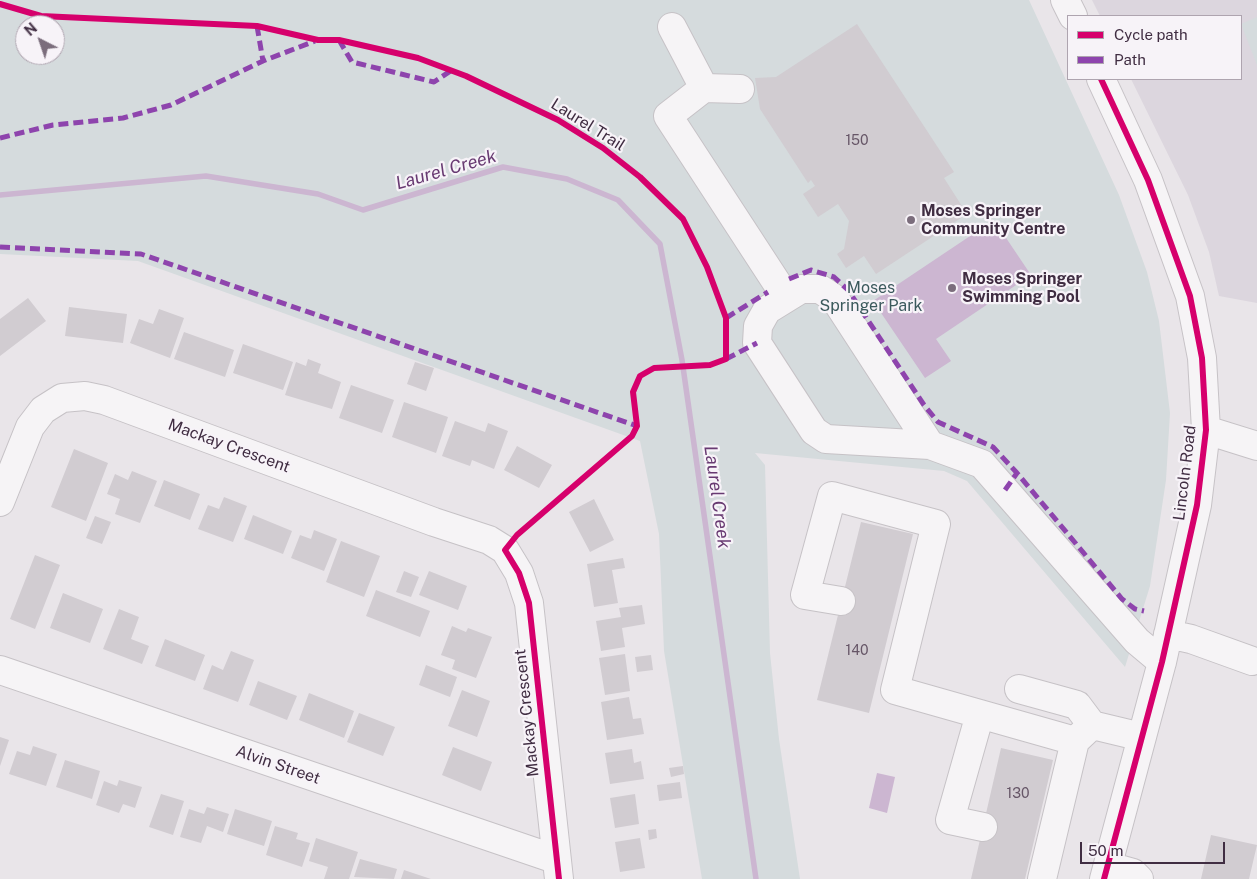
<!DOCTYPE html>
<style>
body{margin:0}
#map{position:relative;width:1257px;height:879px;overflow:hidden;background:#e9e5e9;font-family:"Public Sans",sans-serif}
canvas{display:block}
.legend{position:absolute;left:1067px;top:15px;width:175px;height:65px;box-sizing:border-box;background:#f7f3f8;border:1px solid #aea4af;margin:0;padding:6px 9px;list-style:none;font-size:15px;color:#402d42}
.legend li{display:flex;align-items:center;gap:10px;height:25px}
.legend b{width:25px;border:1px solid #aea4af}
.north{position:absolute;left:15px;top:15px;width:50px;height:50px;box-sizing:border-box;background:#f7f3f8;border:1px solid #aea4af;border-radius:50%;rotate:319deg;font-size:14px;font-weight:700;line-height:20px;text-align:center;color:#402d42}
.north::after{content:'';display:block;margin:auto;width:18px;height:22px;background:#7b6d7c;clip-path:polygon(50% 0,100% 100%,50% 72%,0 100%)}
.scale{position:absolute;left:1080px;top:842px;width:145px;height:22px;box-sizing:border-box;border:2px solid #402d42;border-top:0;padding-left:6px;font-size:15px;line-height:18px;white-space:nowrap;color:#402d42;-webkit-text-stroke:4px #f7f3f8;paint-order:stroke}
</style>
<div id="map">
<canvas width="1257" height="879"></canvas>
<ul class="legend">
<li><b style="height:6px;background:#d6006c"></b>Cycle path</li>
<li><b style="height:6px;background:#8e44ad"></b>Path</li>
</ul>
<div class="north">N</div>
<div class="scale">50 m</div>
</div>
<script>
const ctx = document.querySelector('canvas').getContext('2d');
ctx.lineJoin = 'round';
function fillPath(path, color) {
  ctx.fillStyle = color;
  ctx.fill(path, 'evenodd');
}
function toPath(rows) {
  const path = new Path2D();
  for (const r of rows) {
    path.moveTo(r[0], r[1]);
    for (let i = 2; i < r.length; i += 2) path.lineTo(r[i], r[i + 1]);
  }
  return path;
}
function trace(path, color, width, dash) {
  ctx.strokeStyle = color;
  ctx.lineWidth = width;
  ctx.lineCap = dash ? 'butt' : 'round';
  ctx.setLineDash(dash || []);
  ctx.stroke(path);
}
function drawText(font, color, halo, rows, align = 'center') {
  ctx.font = font + ' "Public Sans",sans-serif';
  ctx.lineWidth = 4.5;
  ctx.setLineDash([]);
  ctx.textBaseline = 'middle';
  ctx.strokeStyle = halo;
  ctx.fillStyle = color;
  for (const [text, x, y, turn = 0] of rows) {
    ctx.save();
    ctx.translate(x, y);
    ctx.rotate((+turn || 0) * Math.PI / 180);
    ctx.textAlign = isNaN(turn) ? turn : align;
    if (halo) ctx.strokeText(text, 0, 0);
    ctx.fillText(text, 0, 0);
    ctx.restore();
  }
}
const built = toPath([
 [1092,0,1257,0,1257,303,1219,296,1209,252,1188,195,1131,79,1241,79,1241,16,1100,16]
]);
const green = toPath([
 [0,0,1029,0,1119,195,1147,272,1159,321,1170,413,1166,480,1150,586,1125,667,967,481,944,471,755,453,765,465,770,653,779,739,800,879,702,879,664,651,659,534,640,441,138,261,0,254],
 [25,25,55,25,55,55,25,55],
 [1257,17,1257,65,1241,24]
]);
const water = toPath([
 [994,220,1031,275,936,339,951,361,925,378,873,301],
 [877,773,895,777,887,813,869,808]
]);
const stream = toPath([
 [0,195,206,176,318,194,363,210,503,167,567,179,618,200,660,244,682,360,756,879]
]);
const building = toPath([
 [857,24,954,172,944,178,967,214,876,274,864,256,846,268,837,254,844,249,849,221,838,204,818,217,803,194,815,186,811,180,808,183,760,109,755,78,776,77],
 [28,298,46,321,0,356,0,319],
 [69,307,127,314,123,343,65,336],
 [159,309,184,318,170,358,130,343,139,319,153,324],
 [184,332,234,350,225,377,174,359],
 [243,344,293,362,283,390,233,373],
 [308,359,321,364,318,373,341,382,332,409,285,395,296,362,306,366],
 [415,362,434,368,426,391,407,384],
 [351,385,394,400,382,433,339,418],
 [404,402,448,417,436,453,392,437],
 [455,421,485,432,488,423,508,431,494,469,472,460,470,466,442,456],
 [517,446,552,465,539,488,504,470],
 [74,449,108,463,86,521,51,507],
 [132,471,157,481,140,523,115,514,120,499,107,494,115,474,128,480],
 [164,480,200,494,190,520,154,506],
 [224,497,247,506,233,542,198,529,208,505,219,509],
 [594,499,614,540,590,552,569,512],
 [253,515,292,531,283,554,244,539],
 [95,516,111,522,102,544,86,538],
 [861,522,913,534,869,713,817,700],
 [314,530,337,539,324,571,291,558,300,535,311,539],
 [341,541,380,556,364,597,326,582],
 [35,555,60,565,35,629,10,619],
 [623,558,625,568,612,570,618,603,594,607,587,564],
 [404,571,419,577,411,597,396,592],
 [429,571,467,586,458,610,419,595],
 [376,590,430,611,420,637,366,616],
 [63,593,103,609,90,643,50,628],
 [642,605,645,624,622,628,625,647,601,651,596,621,621,617,619,608],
 [119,609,139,617,131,639,149,646,142,664,103,649],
 [452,626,466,632,468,628,492,637,476,678,452,669,455,660,441,655],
 [165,639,205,655,195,681,155,666],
 [231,651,254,660,238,702,203,689,212,665,223,670],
 [625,654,630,691,605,695,599,658],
 [651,655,653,670,637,672,635,657],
 [426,665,457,677,450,697,419,685],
 [258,681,297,696,287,720,249,705],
 [462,690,490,701,477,737,448,726],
 [309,693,354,711,344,738,299,720],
 [629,697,633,719,641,718,644,734,607,740,601,702],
 [359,713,395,727,383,756,347,742],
 [0,737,9,740,0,766],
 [33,746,57,754,46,786,9,774,17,751,30,755],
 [453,747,492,762,481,791,442,775],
 [1001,748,1053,760,1025,879,971,879],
 [632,749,634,763,641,761,644,779,610,784,605,753],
 [65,760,100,771,92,799,56,787],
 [683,766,684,774,671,777,669,768],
 [119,780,142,787,135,808,123,804,119,813,96,805,104,781,117,786],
 [680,782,682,798,659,801,657,785],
 [161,794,184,801,173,835,149,827],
 [635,794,639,824,615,828,610,798],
 [207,807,229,814,223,832,207,826,201,843,180,837,189,809,204,814],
 [235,809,272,821,264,846,227,834],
 [275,826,298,833,296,839,310,843,302,867,266,855],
 [656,829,657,838,649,840,648,830],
 [1211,835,1257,845,1249,879,1201,879],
 [316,838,358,852,349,879,324,879,328,867,309,861],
 [640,838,645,868,620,872,615,842],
 [360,859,397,869,394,879,354,877],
 [404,870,431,879,401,879]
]);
const minor = toPath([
 [1065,0,1073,16],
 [672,27,704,88],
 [1101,79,1148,180,1190,296,1202,358,1206,430,1197,505,1162,662,1104,879],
 [740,89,704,88,668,116,786,297],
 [1206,430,1257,446],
 [930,445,835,299,820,289,801,289,767,310,758,326,757,343,814,431,826,439,930,445,982,464,1137,641,1162,662],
 [0,502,30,427,43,410,62,398,85,396,104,400,434,522,489,540,505,550,519,573,529,603,559,879],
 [841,601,805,595,832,496,936,524,895,690,1075,741],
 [1168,634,1191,639,1252,661],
 [0,670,555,859],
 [1019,689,1077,705,1092,725,1142,737],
 [980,714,950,820,983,827],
 [1108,866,1133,873,1139,879],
 [1042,879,1075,741,1092,725]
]);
const quiet = toPath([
 [257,26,263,61],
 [339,40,352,62,434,82,452,70],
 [0,138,53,125,123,118,171,105,263,61,315,41],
 [0,247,141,254,637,426],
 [789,279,811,270,834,277,848,290,924,405,938,422,993,447,1017,473,1122,599,1135,609,1144,611],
 [726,318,768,292],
 [726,359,757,343],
 [1005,490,1017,473]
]);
const cycleway = toPath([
 [0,4,41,16,257,26,318,40,339,40,418,58,466,76,558,120,603,148,640,177,683,219,707,267,726,318,726,359,710,365,654,368,640,376,633,392,637,426,632,436,517,535,505,550,519,573,529,603,559,879],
 [1101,79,1148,180,1190,296,1202,358,1206,430,1197,505,1162,662,1104,879]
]);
const markers = [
 [911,220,5,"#7b6d7c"],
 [952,288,5,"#7b6d7c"]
];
const numberNames = [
 ["150",857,141],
 ["140",857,651],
 ["130",1018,794]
];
const streetNames = [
 ["Laurel Trail",588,125,32],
 ["Mackay Crescent",229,446,20],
 ["Lincoln Road",1185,473,-83],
 ["Mackay Crescent",527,713,-96],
 ["Alvin Street",278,765,19]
];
const poiNames = [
 ["Moses Springer",921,211],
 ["Community Centre",921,229],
 ["Moses Springer",962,279],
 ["Swimming Pool",962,297]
];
const parkNames = [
 ["Moses",871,288],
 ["Springer Park",871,306]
];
const waterNames = [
 ["Laurel Creek",446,170,-16],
 ["Laurel Creek",717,497,82]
];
fillPath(built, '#dcd6de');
fillPath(green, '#d5dbdd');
fillPath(water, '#ccb6d1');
trace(stream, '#ccb6d1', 5.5);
fillPath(building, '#d1ccd1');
trace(minor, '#c6c2c6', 30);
trace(minor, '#f6f4f6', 28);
trace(quiet, '#8e44ad', 5, [10, 5]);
trace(cycleway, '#d6006c', 6);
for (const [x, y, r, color] of markers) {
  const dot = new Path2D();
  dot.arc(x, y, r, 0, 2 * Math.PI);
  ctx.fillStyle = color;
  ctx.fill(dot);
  trace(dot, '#f7f3f8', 2);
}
drawText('14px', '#665667', null, numberNames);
drawText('16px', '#402d42', '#f7f3f8', streetNames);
drawText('bold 16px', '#402d42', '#f7f3f8', poiNames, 'left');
drawText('16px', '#3b595c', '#f7f3f8', parkNames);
drawText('italic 18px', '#683a72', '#f7f3f8', waterNames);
</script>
